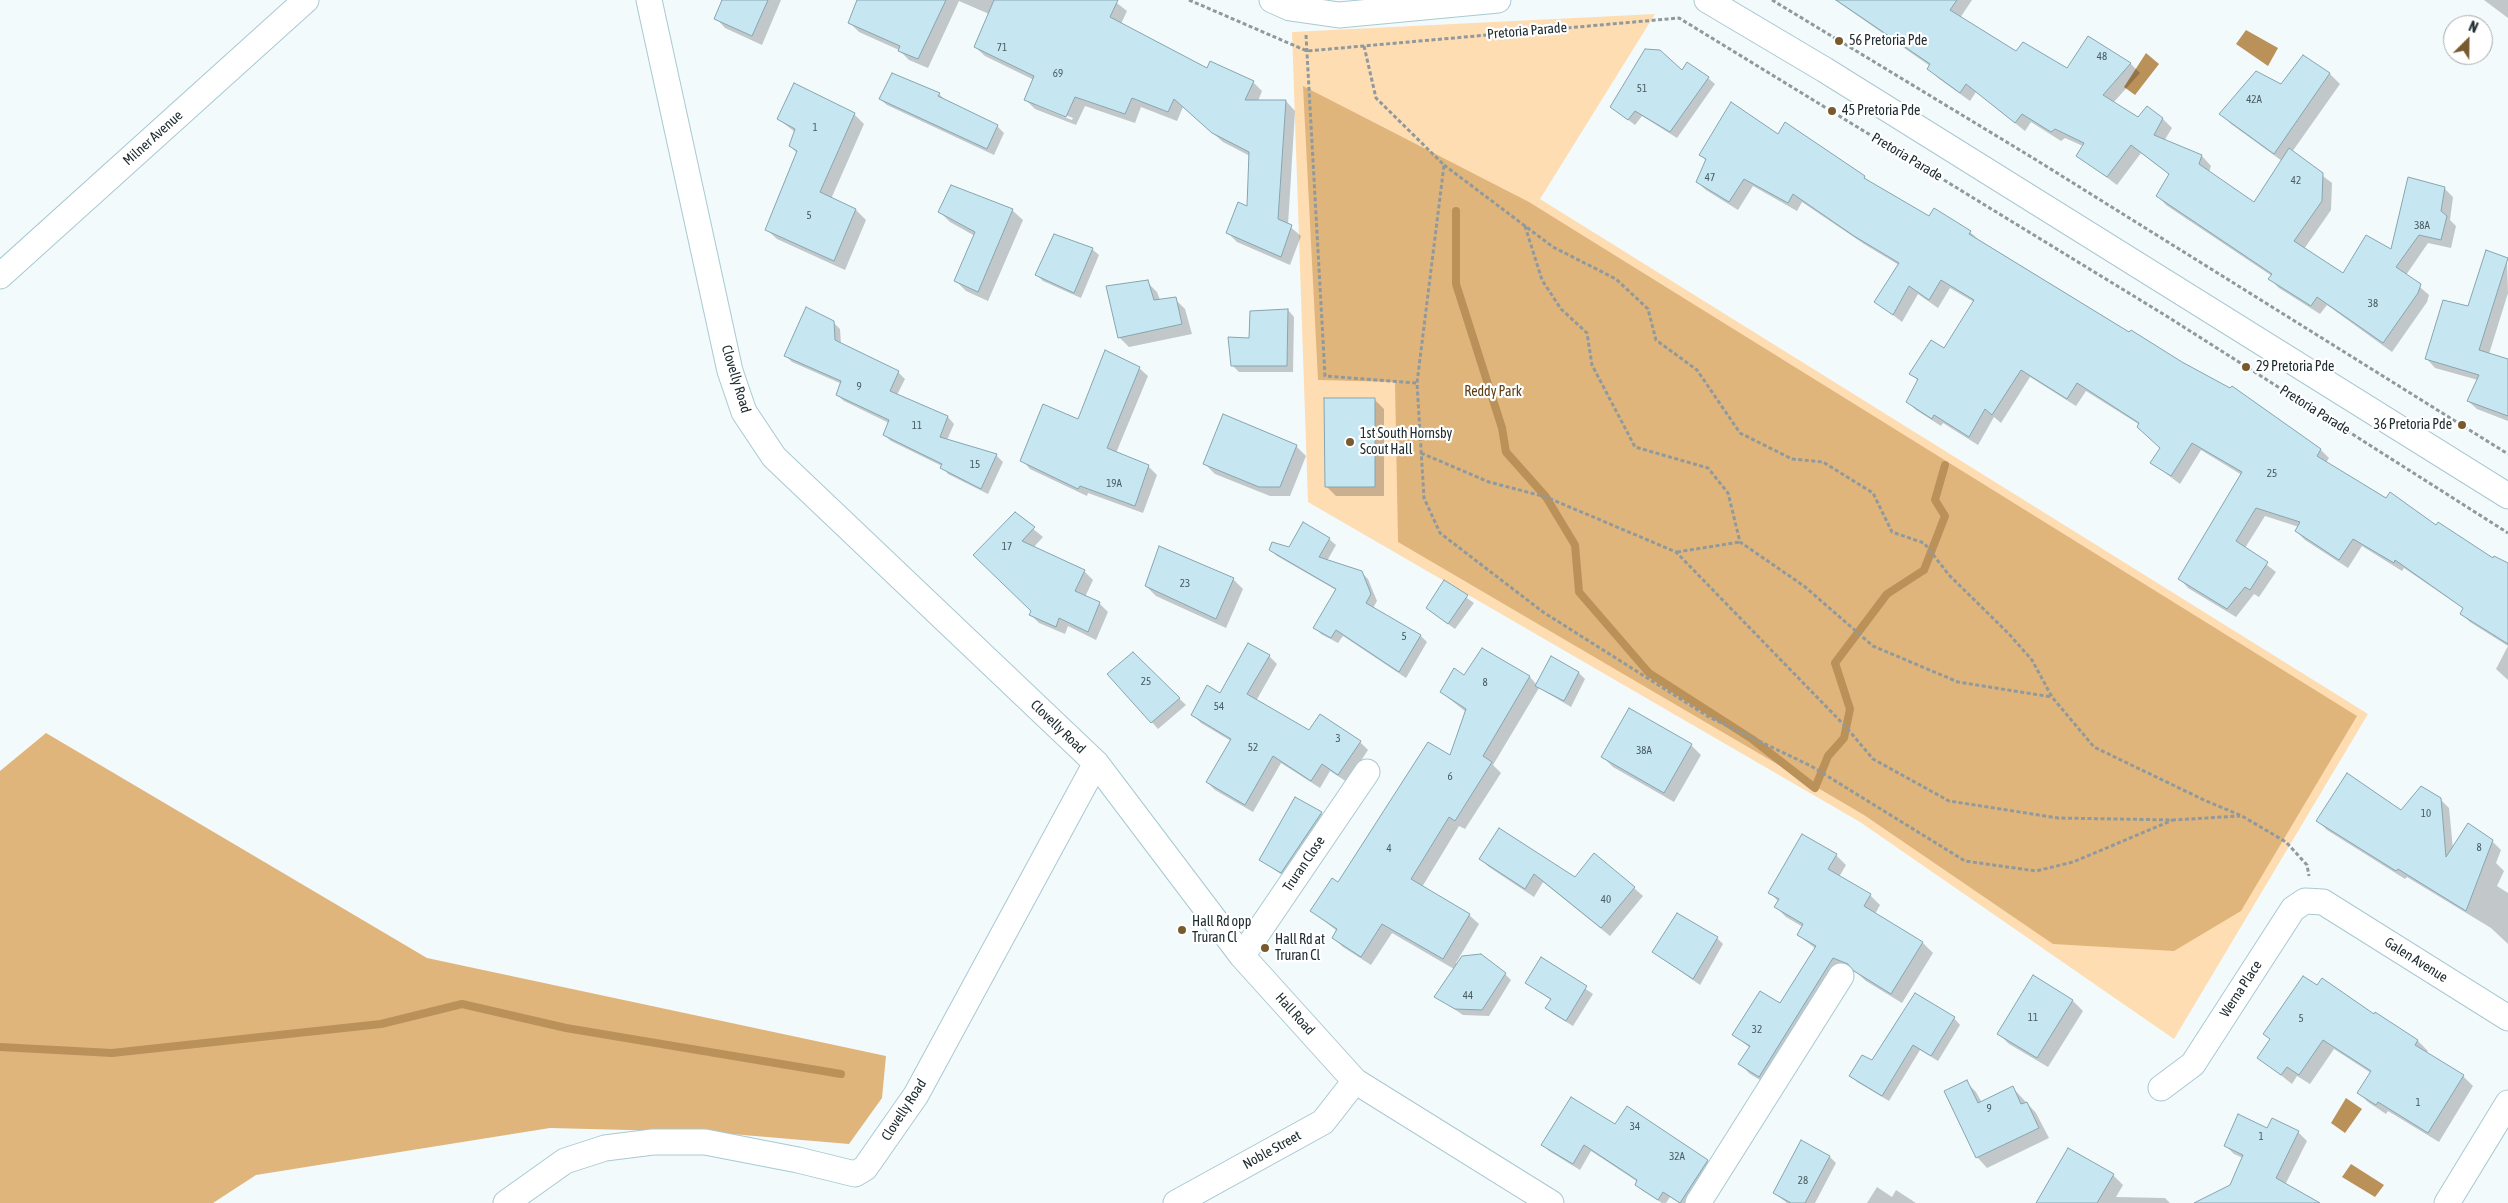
<!DOCTYPE html>
<style>
body{margin:0}
#map{position:relative;width:2508px;height:1203px;overflow:hidden;background:#f3fafc;font-family:"Asap Condensed",sans-serif}
canvas{display:block}
.north{position:absolute;left:2443px;top:15px;width:50px;height:50px;box-sizing:border-box;background:#fff;border:1px solid #a6abad;border-radius:50%;rotate:23deg;font-size:14px;font-weight:700;line-height:20px;text-align:center;color:#202d31}
.north::after{content:'';display:block;margin:auto;width:18px;height:22px;background:#795a2f;clip-path:polygon(50% 0,100% 100%,50% 72%,0 100%)}
</style>
<div id="map">
<canvas width="2508" height="1203"></canvas>
<div class="north">N</div>
</div>
<script>
const ctx = document.querySelector('canvas').getContext('2d');
ctx.lineJoin = 'round';
function fillPath(path, color) {
  ctx.fillStyle = color;
  ctx.fill(path, 'evenodd');
}
function toPath(rows) {
  const path = new Path2D();
  for (const r of rows) {
    path.moveTo(r[0], r[1]);
    for (let i = 2; i < r.length; i += 2) path.lineTo(r[i], r[i + 1]);
  }
  return path;
}
function trace(path, color, width, dash) {
  ctx.strokeStyle = color;
  ctx.lineWidth = width;
  ctx.lineCap = dash ? 'butt' : 'round';
  ctx.setLineDash(dash || []);
  ctx.stroke(path);
}
function drawText(font, color, halo, rows, align = 'center') {
  ctx.font = font + ' "Asap Condensed",sans-serif';
  ctx.lineWidth = 4.5;
  ctx.setLineDash([]);
  ctx.textBaseline = 'middle';
  ctx.strokeStyle = halo;
  ctx.fillStyle = color;
  for (const [text, x, y, turn = 0] of rows) {
    ctx.save();
    ctx.translate(x, y);
    ctx.rotate((+turn || 0) * Math.PI / 180);
    ctx.textAlign = isNaN(turn) ? turn : align;
    if (halo) ctx.strokeText(text, 0, 0);
    ctx.fillText(text, 0, 0);
    ctx.restore();
  }
}
const green = toPath([
 [1655,14,1540,199,2368,714,2174,1039,1860,822,1308,502,1292,32]
]);
const forest = toPath([
 [1303,86,1529,202,2357,716,2241,911,2174,951,2053,944,1864,815,1398,542,1395,382,1318,380],
 [46,733,427,958,886,1056,882,1098,849,1144,708,1132,550,1128,256,1175,213,1203,0,1203,0,771]
]);
const water = toPath([
 [2246,30,2278,48,2268,66,2236,44],
 [2146,53,2159,64,2135,95,2124,87],
 [2346,1098,2362,1109,2345,1133,2331,1123],
 [2351,1164,2384,1185,2375,1197,2342,1177]
]);
const shadow = toPath([
 [723,0,781,0,762,45,725,28,716,18],
 [859,0,1113,0,1127,11,1121,24,1208,69,1253,82,1262,91,1258,101,1286,101,1295,111,1288,225,1301,236,1290,265,1237,242,1227,232,1248,208,1250,156,1223,142,1183,107,1177,121,1141,107,1135,123,1085,106,1076,125,1035,109,1025,99,1034,80,985,56,975,47,989,14,959,1,928,68,909,60,899,50,859,32,849,22],
 [1035,103,1073,118,1072,120,1035,105],
 [1835,0,1972,0,1960,18,2016,53,2067,70,2089,38,2131,64,2140,73,2113,103,2138,118,2147,108,2163,119,2172,128,2164,141,2202,156,2211,166,2209,172,2254,204,2282,161,2231,124,2221,114,2281,86,2303,56,2330,74,2340,84,2292,152,2332,183,2331,210,2304,249,2343,275,2392,251,2444,188,2453,197,2450,220,2456,226,2451,248,2428,243,2406,275,2429,295,2427,302,2392,352,2327,305,2320,314,2279,288,2270,279,2272,276,2166,205,2157,195,2170,175,2141,153,2117,185,2078,156,2083,146,2065,138,2061,141,2031,122,2025,131,1976,92,1970,101,1938,78,1929,68,1930,66],
 [2484,0,2508,0,2508,18],
 [1683,72,1708,78,1715,84,1677,138,1642,116,1635,125,1611,107],
 [939,94,946,101,997,126,1004,133,994,155,887,105,880,99],
 [854,114,864,124,831,199,856,210,866,220,845,270,777,239,766,229,798,154,790,146,795,132,778,119],
 [1778,136,1864,177,1871,184,1930,217,1970,232,1979,240,2320,449,2329,458,2326,463,2493,560,2508,564,2508,646,2470,622,2461,613,2464,609,2404,568,2402,571,2362,546,2348,568,2305,540,2296,531,2299,527,2265,516,2245,548,2276,572,2259,597,2254,594,2236,617,2188,588,2180,579,2242,475,2201,450,2180,484,2152,463,2161,448,2140,425,2086,391,2076,406,2030,377,2001,423,1994,417,1978,445,1943,423,1941,426,1916,410,1907,401,1918,381,1911,373,1944,350,1974,302,1950,288,1938,308,1918,294,1902,322,1876,302,1899,265,1864,244,1802,202,1797,211,1753,186,1738,210,1706,190,1697,182,1706,161,1701,155],
 [1012,210,1023,220,988,301,966,291,956,281,975,236,950,222,940,212],
 [1092,249,1099,255,1081,298,1043,281,1036,274],
 [2507,259,2508,293,2489,354,2508,360,2508,421,2477,409,2468,401,2478,380,2435,368,2427,359],
 [1147,282,1157,292,1160,300,1175,299,1185,309,1192,334,1129,347,1119,337],
 [1288,310,1294,317,1293,372,1239,372,1232,365,1250,339],
 [833,322,840,329,841,344,898,372,905,379,897,395,948,417,954,424,947,440,996,455,1003,462,988,494,948,474,942,466,891,441,884,435,889,423,844,401,837,395,842,384,792,362,786,356],
 [1139,368,1148,376,1116,453,1148,466,1157,475,1143,513,1088,493,1087,496,1030,469,1022,460,1079,421],
 [1374,399,1384,409,1384,496,1336,496,1326,486],
 [1296,446,1306,456,1290,496,1270,496,1215,474,1205,464],
 [1015,514,1043,537,1033,548,1084,571,1093,580,1085,597,1099,603,1108,612,1096,640,1068,626,1065,634,1039,623,1031,615,1032,611],
 [1329,539,1336,545,1327,561,1361,572,1368,579,1377,601,1373,608,1421,636,1427,642,1406,678,1343,636,1338,643,1321,634,1315,628,1336,590,1277,556,1270,550,1289,548],
 [1233,579,1243,589,1226,628,1156,596,1146,586],
 [1444,582,1474,603,1455,629,1434,614],
 [2508,646,2508,680,2496,669],
 [1482,650,1530,677,1537,685,1579,673,1585,679,1571,707,1539,688,1493,765,1501,773,1465,829,1459,826,1422,887,1469,915,1479,924,1456,963,1505,974,1511,980,1489,1016,1463,1015,1436,997,1454,969,1392,933,1371,965,1343,947,1333,938,1337,931,1312,911,1339,884,1450,757,1466,712,1441,692,1465,676],
 [1133,654,1186,705,1158,729,1109,674],
 [1269,656,1277,664,1256,701,1309,732,1360,742,1368,750,1347,782,1330,771,1320,788,1281,763,1253,812,1215,790,1207,782,1231,741,1201,723,1193,715],
 [1630,710,1691,745,1701,755,1674,802,1613,767,1603,757],
 [2440,799,2449,808,2453,849,2492,841,2501,850,2496,863,2504,871,2497,886,2508,893,2508,944,2491,928,2407,877,2405,879,2327,830,2318,821,2402,811],
 [1321,813,1327,819,1288,879,1260,860],
 [1836,855,1846,865,1839,877,1870,895,1880,905,1875,914,1923,943,1933,953,1902,1003,1866,981,1857,973,1844,968,1770,1086,1750,1074,1740,1064,1750,1048,1734,1035,1780,1005,1816,949,1798,935,1803,927,1786,917,1776,907,1779,902,1769,892],
 [1480,859,1575,878,1634,888,1643,896,1610,936,1543,882,1534,897,1489,867],
 [1717,938,1723,944,1700,985,1653,952],
 [1542,959,1593,994,1573,1026,1553,1014,1546,1008,1551,1000,1527,983],
 [2073,1001,2083,1011,2048,1067,2009,1044,1999,1034],
 [2376,1014,2418,1041,2428,1051,2426,1053,2463,1076,2473,1086,2439,1142,2388,1111,2386,1114,2368,1102,2358,1092,2371,1073,2334,1049,2310,1084,2297,1076,2292,1084,2259,1058,2271,1040,2265,1034,2374,1016],
 [1954,1018,1960,1025,1938,1061,1920,1050,1889,1101,1857,1082,1851,1076],
 [1966,1082,1976,1092,1982,1103,2013,1088,2036,1113,2049,1138,1987,1168,1977,1157],
 [1616,1126,1707,1161,1713,1167,1691,1203,1679,1203,1670,1197,1666,1203,1662,1203,1643,1191,1636,1184,1638,1182,1591,1151,1580,1170,1549,1151,1543,1145],
 [2268,1129,2298,1132,2307,1141,2285,1185,2318,1203,2197,1203,2231,1185,2243,1158,2234,1154,2225,1145],
 [1802,1142,1830,1157,1836,1163,1815,1203,1787,1203,1774,1193],
 [2113,1175,2123,1185,2116,1197,2165,1198,2170,1203,2038,1203],
 [1877,1187,1892,1197,1896,1190,1916,1203,1867,1203]
]);
const stream = toPath([
 [1456,211,1456,284,1502,428,1506,452,1546,497,1575,545,1579,592,1649,673,1752,739,1815,788,1828,756,1844,738,1850,709,1835,663,1887,594,1924,570,1945,516,1935,500,1945,465],
 [0,1047,112,1053,381,1024,462,1004,566,1028,841,1074]
]);
const building = toPath([
 [722,0,768,0,752,36,714,19,722,0],
 [857,0,946,0,918,59,898,51,900,46,848,23,857,0],
 [994,0,1118,0,1110,17,1207,68,1210,61,1254,81,1245,100,1286,100,1278,219,1292,225,1281,257,1226,233,1238,202,1247,206,1249,152,1212,133,1174,99,1168,112,1132,98,1125,114,1075,97,1066,117,1024,100,1034,76,974,47,994,0],
 [1836,0,1957,0,1950,10,2016,51,2023,42,2067,68,2088,36,2131,63,2103,95,2138,117,2147,106,2163,118,2154,135,2202,155,2199,164,2254,202,2289,148,2323,173,2322,201,2294,241,2343,273,2366,235,2391,249,2408,177,2445,187,2441,211,2447,216,2441,240,2419,235,2396,267,2421,284,2418,293,2383,343,2317,297,2311,306,2268,279,2272,274,2156,196,2169,174,2131,145,2107,177,2076,156,2084,143,2055,129,2051,132,2022,114,2015,123,1966,84,1960,93,1927,69,1930,64,1836,0],
 [1645,49,1660,50,1682,70,1687,62,1709,77,1670,132,1635,111,1628,120,1610,107,1645,49],
 [2303,55,2330,73,2274,154,2219,114,2256,71,2281,84,2303,55],
 [892,73,940,93,938,96,998,125,987,149,879,99,892,73],
 [794,83,855,113,820,192,856,209,834,261,765,230,797,151,789,146,795,129,777,119,794,83],
 [1731,102,1778,134,1785,122,1865,176,1864,178,1929,216,1934,208,1971,231,1969,234,2129,332,2131,330,2182,362,2230,388,2232,386,2321,449,2317,456,2386,498,2390,492,2436,525,2438,522,2493,558,2494,556,2508,563,2508,644,2460,614,2463,608,2395,560,2394,563,2353,539,2339,560,2295,531,2300,522,2256,508,2236,541,2268,562,2250,590,2245,587,2227,609,2178,579,2242,472,2192,443,2171,476,2150,463,2160,448,2137,427,2139,423,2077,383,2067,399,2021,370,1992,415,1985,409,1969,437,1934,415,1932,419,1906,402,1918,379,1909,374,1931,340,1944,348,1974,300,1941,280,1929,300,1909,286,1893,315,1874,302,1899,263,1854,236,1793,194,1788,203,1744,179,1729,202,1696,182,1706,159,1699,155,1731,102],
 [951,185,1013,209,978,292,954,281,975,232,938,212,951,185],
 [1054,234,1093,248,1074,293,1035,275,1054,234],
 [2486,250,2508,258,2479,350,2508,359,2508,416,2467,401,2479,375,2425,359,2443,300,2468,306,2486,250],
 [1148,280,1154,300,1176,297,1182,324,1118,338,1106,286,1148,280],
 [806,307,834,321,835,340,899,371,890,391,948,416,940,437,997,454,981,489,940,468,942,464,883,435,889,420,836,395,841,381,784,356,806,307],
 [1288,309,1287,366,1231,366,1228,337,1249,338,1250,311,1288,309],
 [1105,350,1140,367,1107,448,1149,465,1135,506,1080,486,1078,489,1020,461,1043,404,1078,419,1105,350],
 [1324,398,1375,398,1375,487,1325,487,1324,398],
 [1223,414,1297,445,1280,487,1259,487,1203,464,1223,414],
 [1015,512,1035,527,1022,541,1085,570,1075,591,1100,602,1088,632,1059,618,1056,627,1029,615,1031,611,973,555,1015,512],
 [1303,522,1330,538,1319,557,1362,571,1371,594,1366,603,1421,635,1399,672,1336,630,1331,638,1313,628,1336,589,1269,550,1272,542,1289,547,1303,522],
 [1159,546,1234,578,1216,619,1145,586,1159,546],
 [1444,580,1468,595,1448,624,1426,608,1444,580],
 [1248,643,1270,655,1247,694,1309,730,1320,714,1361,741,1338,775,1322,764,1311,781,1273,756,1245,805,1206,782,1231,739,1191,715,1207,685,1220,693,1248,643],
 [1482,648,1530,676,1483,756,1492,762,1455,821,1449,817,1411,879,1470,914,1443,959,1382,924,1361,957,1332,938,1337,929,1310,911,1332,878,1338,882,1428,742,1450,755,1466,709,1440,692,1454,668,1464,675,1482,648],
 [1133,652,1180,698,1151,723,1107,674,1133,652],
 [1551,656,1579,672,1564,701,1535,686,1551,656],
 [1629,708,1692,744,1664,793,1601,757,1629,708],
 [2347,773,2401,810,2421,786,2441,798,2446,857,2468,823,2493,840,2466,911,2398,869,2396,871,2316,821,2347,773],
 [1295,797,1322,812,1281,873,1259,860,1295,797],
 [1499,828,1575,877,1594,853,1635,887,1601,928,1534,874,1525,889,1479,859,1499,828],
 [1802,834,1837,854,1828,869,1871,894,1864,906,1923,942,1891,994,1854,971,1848,964,1833,958,1759,1077,1738,1064,1750,1046,1732,1035,1760,991,1780,1003,1816,946,1797,935,1803,924,1774,907,1779,899,1768,893,1802,834],
 [1677,913,1718,937,1693,979,1652,952,1677,913],
 [1481,954,1506,973,1482,1010,1455,1009,1434,997,1462,956,1481,954],
 [1541,957,1587,986,1566,1021,1545,1008,1551,999,1525,983,1541,957],
 [2033,975,2073,1000,2037,1058,1997,1034,2033,975],
 [2303,976,2317,985,2322,978,2374,1014,2375,1012,2418,1040,2415,1045,2464,1075,2428,1133,2378,1102,2376,1105,2357,1093,2371,1071,2323,1040,2299,1075,2287,1067,2281,1075,2257,1058,2270,1039,2263,1034,2303,976],
 [1915,993,1955,1017,1931,1056,1913,1045,1882,1096,1849,1076,1862,1055,1872,1060,1915,993],
 [1967,1080,1978,1103,2013,1086,2021,1104,2027,1102,2039,1128,1976,1158,1944,1091,1967,1080],
 [1571,1097,1615,1124,1627,1106,1708,1160,1680,1203,1663,1192,1658,1200,1635,1185,1637,1180,1584,1145,1573,1164,1541,1145,1571,1097],
 [2238,1114,2267,1128,2272,1118,2299,1131,2276,1178,2320,1203,2194,1203,2230,1185,2243,1155,2224,1146,2238,1114],
 [1801,1140,1830,1156,1805,1203,1791,1203,1773,1193,1801,1140],
 [2068,1148,2114,1174,2097,1203,2036,1203,2068,1148]
]);
const path = toPath([
 [1189,0,1307,51,1679,18,2168,317,2508,533],
 [1772,0,2033,158,2508,454],
 [1306,35,1325,376,1417,383],
 [1364,46,1376,98,1444,165,1417,383,1424,498,1440,533,1543,612,1709,717,1811,766,1965,861,2036,871,2073,862,2173,820],
 [1444,165,1553,247,1616,279,1648,309,1656,340,1697,370,1740,433,1792,459,1823,462,1873,493,1892,532,1924,543,1949,575,2009,634,2032,660,2052,697,2094,747,2204,800,2242,816,2286,842,2307,865,2309,876],
 [1525,226,1542,280,1561,309,1587,333,1592,365,1635,447,1708,468,1728,493,1740,542,1804,586,1873,646,1958,682,2052,697],
 [1421,453,1489,482,1546,497,1676,552,1846,727,1873,759,1949,801,2058,818,2173,820,2240,816],
 [1677,552,1740,542]
]);
const minor = toPath([
 [649,0,730,371,744,412,774,457,1096,763,1242,956,1355,1081,1551,1203],
 [1272,0,1290,8,1339,15,1498,0],
 [1707,0,1825,70,2508,496],
 [0,276,306,0],
 [1242,956,1367,772],
 [2161,1088,2193,1064,2293,909,2305,901,2323,902,2508,1018],
 [506,1203,565,1161,605,1148,653,1142,705,1142,798,1160,855,1174,865,1168,916,1095,1096,763],
 [1176,1203,1323,1122,1355,1081],
 [1698,1203,1841,976],
 [2447,1203,2508,1103]
]);
const markers = [
 [1839,41,5,"#795a2f"],
 [1832,111,5,"#795a2f"],
 [2246,367,5,"#795a2f"],
 [2462,425,5,"#795a2f"],
 [1350,442,5,"#795a2f"],
 [1182,930,5,"#795a2f"],
 [1265,948,5,"#795a2f"]
];
const numberNames = [
 ["71",1002,48],
 ["48",2102,57],
 ["69",1058,74],
 ["51",1642,89],
 ["42A",2254,100],
 ["1",815,128],
 ["47",1710,178],
 ["42",2296,181],
 ["5",809,216],
 ["38A",2422,226],
 ["38",2373,304],
 ["9",859,387],
 ["11",917,426],
 ["15",975,465],
 ["25",2272,474],
 ["19A",1114,484],
 ["17",1007,547],
 ["23",1185,584],
 ["5",1404,637],
 ["25",1146,682],
 ["8",1485,683],
 ["54",1219,707],
 ["3",1338,739],
 ["52",1253,748],
 ["38A",1644,751],
 ["6",1450,777],
 ["10",2426,814],
 ["8",2479,848],
 ["4",1389,849],
 ["40",1606,900],
 ["44",1468,996],
 ["11",2033,1018],
 ["5",2301,1019],
 ["32",1757,1030],
 ["1",2418,1103],
 ["9",1989,1109],
 ["34",1635,1127],
 ["1",2261,1137],
 ["32A",1677,1157],
 ["28",1803,1181]
];
const streetNames = [
 ["Pretoria Parade",1527,31,-5],
 ["Milner Avenue",153,138,-42],
 ["Pretoria Parade",1907,157,31],
 ["Clovelly Road",736,379,73],
 ["Pretoria Parade",2315,410,32],
 ["Clovelly Road",1058,727,44],
 ["Truran Close",1304,864,-56],
 ["Galen Avenue",2416,960,32],
 ["Werna Place",2241,989,-57],
 ["Hall Road",1295,1014,48],
 ["Clovelly Road",904,1110,-57],
 ["Noble Street",1272,1150,-29]
];
const poiNames = [
 ["56 Pretoria Pde",1849,41],
 ["45 Pretoria Pde",1842,111],
 ["29 Pretoria Pde",2256,367],
 ["36 Pretoria Pde",2452,425,"right"],
 ["1st South Hornsby",1360,434],
 ["Scout Hall",1360,450],
 ["Hall Rd opp",1192,922],
 ["Truran Cl",1192,938],
 ["Hall Rd at",1275,940],
 ["Truran Cl",1275,956]
];
const parkNames = [
 ["Reddy Park",1493,392]
];
fillPath(green, '#feddb3');
fillPath(forest, '#e0b57c');
fillPath(water, '#ba9159');
fillPath(shadow, '#0003');
trace(stream, '#ba9159', 8);
fillPath(building, '#c6e7f2');
trace(building, '#86a5af', 1);
trace(minor, '#a8c9d3', 27);
trace(path, '#909a9d', 3, [4, 2.5]);
trace(minor, '#fff', 25);
for (const [x, y, r, color] of markers) {
  const dot = new Path2D();
  dot.arc(x, y, r, 0, 2 * Math.PI);
  ctx.fillStyle = color;
  ctx.fill(dot);
  trace(dot, '#fff', 2);
}
drawText('11px', '#4a5c61', null, numberNames);
drawText('14px', '#202d31', '#fff', streetNames);
drawText('14px', '#202d31', '#fff', poiNames, 'left');
drawText('14px', '#5c3f12', '#fff', parkNames);
</script>
